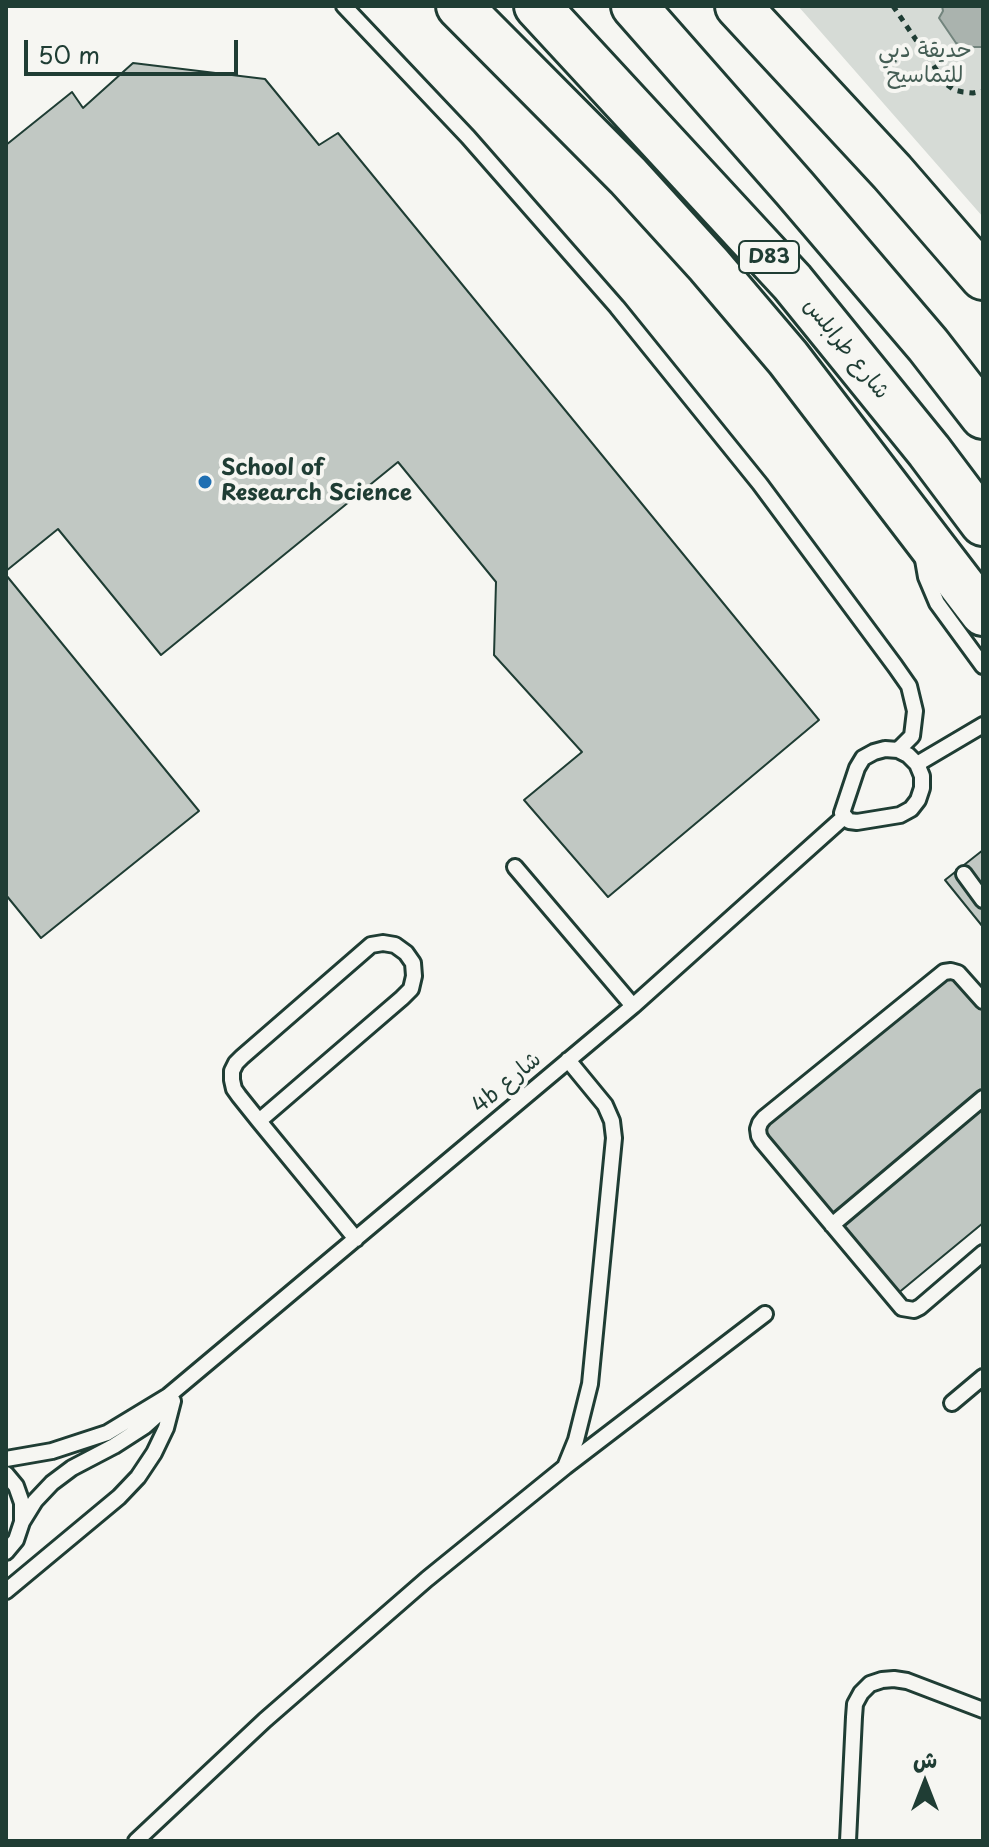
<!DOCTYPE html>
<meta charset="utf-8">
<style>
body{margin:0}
#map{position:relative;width:989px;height:1847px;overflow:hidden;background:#f6f6f2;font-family:"Playpen Sans","Playpen Sans Arabic",sans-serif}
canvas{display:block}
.frame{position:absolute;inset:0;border:8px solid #1f3d34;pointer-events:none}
.north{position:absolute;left:885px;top:1743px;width:80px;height:80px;-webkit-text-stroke:6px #f6f6f2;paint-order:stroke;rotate:0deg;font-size:22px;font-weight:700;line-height:32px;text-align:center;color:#1f3d34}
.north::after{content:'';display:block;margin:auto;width:28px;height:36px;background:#1f3d34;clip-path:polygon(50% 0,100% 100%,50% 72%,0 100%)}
.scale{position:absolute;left:24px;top:40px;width:214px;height:36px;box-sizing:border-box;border:4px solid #1f3d34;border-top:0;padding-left:10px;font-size:24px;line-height:28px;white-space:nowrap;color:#1f3d34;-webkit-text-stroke:6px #f6f6f2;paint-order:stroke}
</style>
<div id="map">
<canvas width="989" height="1847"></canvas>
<div class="frame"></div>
<div class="north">ش</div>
<div class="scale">50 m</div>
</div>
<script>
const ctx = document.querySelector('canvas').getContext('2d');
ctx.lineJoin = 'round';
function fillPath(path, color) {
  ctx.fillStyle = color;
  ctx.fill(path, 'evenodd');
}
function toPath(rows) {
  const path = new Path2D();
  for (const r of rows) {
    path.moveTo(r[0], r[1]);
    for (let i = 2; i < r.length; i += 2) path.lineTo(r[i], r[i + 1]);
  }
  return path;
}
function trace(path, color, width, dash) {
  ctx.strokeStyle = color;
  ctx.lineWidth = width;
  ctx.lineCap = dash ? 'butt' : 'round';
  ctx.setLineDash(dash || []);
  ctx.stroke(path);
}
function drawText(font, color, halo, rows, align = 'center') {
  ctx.font = font + ' "Playpen Sans","Playpen Sans Arabic",sans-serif';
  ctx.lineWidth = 8;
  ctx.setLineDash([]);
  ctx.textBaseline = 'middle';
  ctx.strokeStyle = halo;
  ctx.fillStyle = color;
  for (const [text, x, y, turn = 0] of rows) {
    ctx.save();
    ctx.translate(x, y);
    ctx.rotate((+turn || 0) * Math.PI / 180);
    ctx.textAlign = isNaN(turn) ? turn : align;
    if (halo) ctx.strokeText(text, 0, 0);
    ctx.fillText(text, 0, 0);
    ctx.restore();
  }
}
const green = toPath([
 [798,6,983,6,983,217,806,15]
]);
const water = toPath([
 [942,6,983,6,983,47,965,47,956,43,939,18,943,11,942,6]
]);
const building = toPath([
 [133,63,265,79,319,145,338,133,819,720,608,897,524,800,582,752,494,655,496,582,398,462,161,655,58,529,6,571,6,145,72,92,83,108,133,63],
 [6,575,199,811,41,938,6,895,6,575],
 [983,850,983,927,945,880,983,850],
 [949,970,983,1011,983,1223,891,1299,752,1132,949,970]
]);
const path = toPath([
 [893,6,946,84,954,90,963,92,973,93,983,91]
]);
const lane = toPath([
 [344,6,468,137,617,307,760,484,895,666,909,686,915,711,912,736,898,750],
 [922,554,926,577,937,603,983,666],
 [885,749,898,750,908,755,917,764,922,776,922,788,918,800,911,809,900,815,857,822,849,821,842,813,857,768,863,758,874,752,885,749],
 [917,764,983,725],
 [515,867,633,1006],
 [964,874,983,900],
 [983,1001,958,973,951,971,944,972,764,1118,760,1123,758,1129,759,1136,762,1141,902,1308,914,1310,920,1307,983,1253],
 [259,1121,402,998,411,989,414,976,413,963,406,953,395,945,383,943,371,945,242,1057,236,1063,232,1071,232,1080,234,1089,239,1096,259,1121,356,1239],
 [832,1225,983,1098],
 [952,1403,983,1377],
 [6,1459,52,1451,107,1433,168,1396,633,1006,844,817],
 [565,1467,576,1440,590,1384,614,1138,612,1121,605,1105,568,1060],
 [6,1474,16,1486,22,1503,22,1522,16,1540,6,1552],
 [22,1522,35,1501,52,1483,72,1468,114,1446,145,1426,173,1401],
 [6,1591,119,1497,138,1477,154,1453,166,1428,173,1401],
 [136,1841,265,1720,427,1579,565,1467,765,1314],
 [848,1841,854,1717,855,1704,861,1693,870,1684,882,1680,894,1679,907,1681,983,1710]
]);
const highway = toPath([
 [459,6,628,176,709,265,788,358,983,613],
 [537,6,792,282,929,451,983,523],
 [634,6,795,189,928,345,983,416],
 [738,6,892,172,983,277]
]);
const markers = [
 [205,482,8,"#1f6fb2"]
];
const shields = [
 [769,257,60]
];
const shieldNames = [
 ["D83",769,257]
];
const parkNames = [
 ["حديقة دبي",925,51],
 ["للتماسيح",925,76]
];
const streetNames = [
 ["شارع طرابلس",846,349,51],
 ["4b شارع",507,1083,-40]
];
const poiNames = [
 ["School of",221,469],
 ["Research Science",221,494]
];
fillPath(green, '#d6dbd6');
fillPath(water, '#aab3ae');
trace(water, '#72847d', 2);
fillPath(building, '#c1c8c3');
trace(building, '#1f3d34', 2);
trace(lane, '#1f3d34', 20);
trace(highway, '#1f3d34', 50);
trace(path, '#1f3d34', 5, [6, 6]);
trace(lane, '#f6f6f2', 14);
trace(highway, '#f6f6f2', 44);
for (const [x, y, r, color] of markers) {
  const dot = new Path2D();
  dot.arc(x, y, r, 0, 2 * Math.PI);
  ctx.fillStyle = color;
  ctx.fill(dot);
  trace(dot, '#f6f6f2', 3);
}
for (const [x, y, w] of shields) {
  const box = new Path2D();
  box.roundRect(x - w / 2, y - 16, w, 32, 6);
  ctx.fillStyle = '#f6f6f2';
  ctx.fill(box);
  trace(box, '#1f3d34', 2);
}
drawText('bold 20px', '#1f3d34', null, shieldNames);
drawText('22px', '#445d54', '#f6f6f2', parkNames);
drawText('22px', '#1f3d34', '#f6f6f2', streetNames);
drawText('bold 22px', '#1f3d34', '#f6f6f2', poiNames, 'left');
</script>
